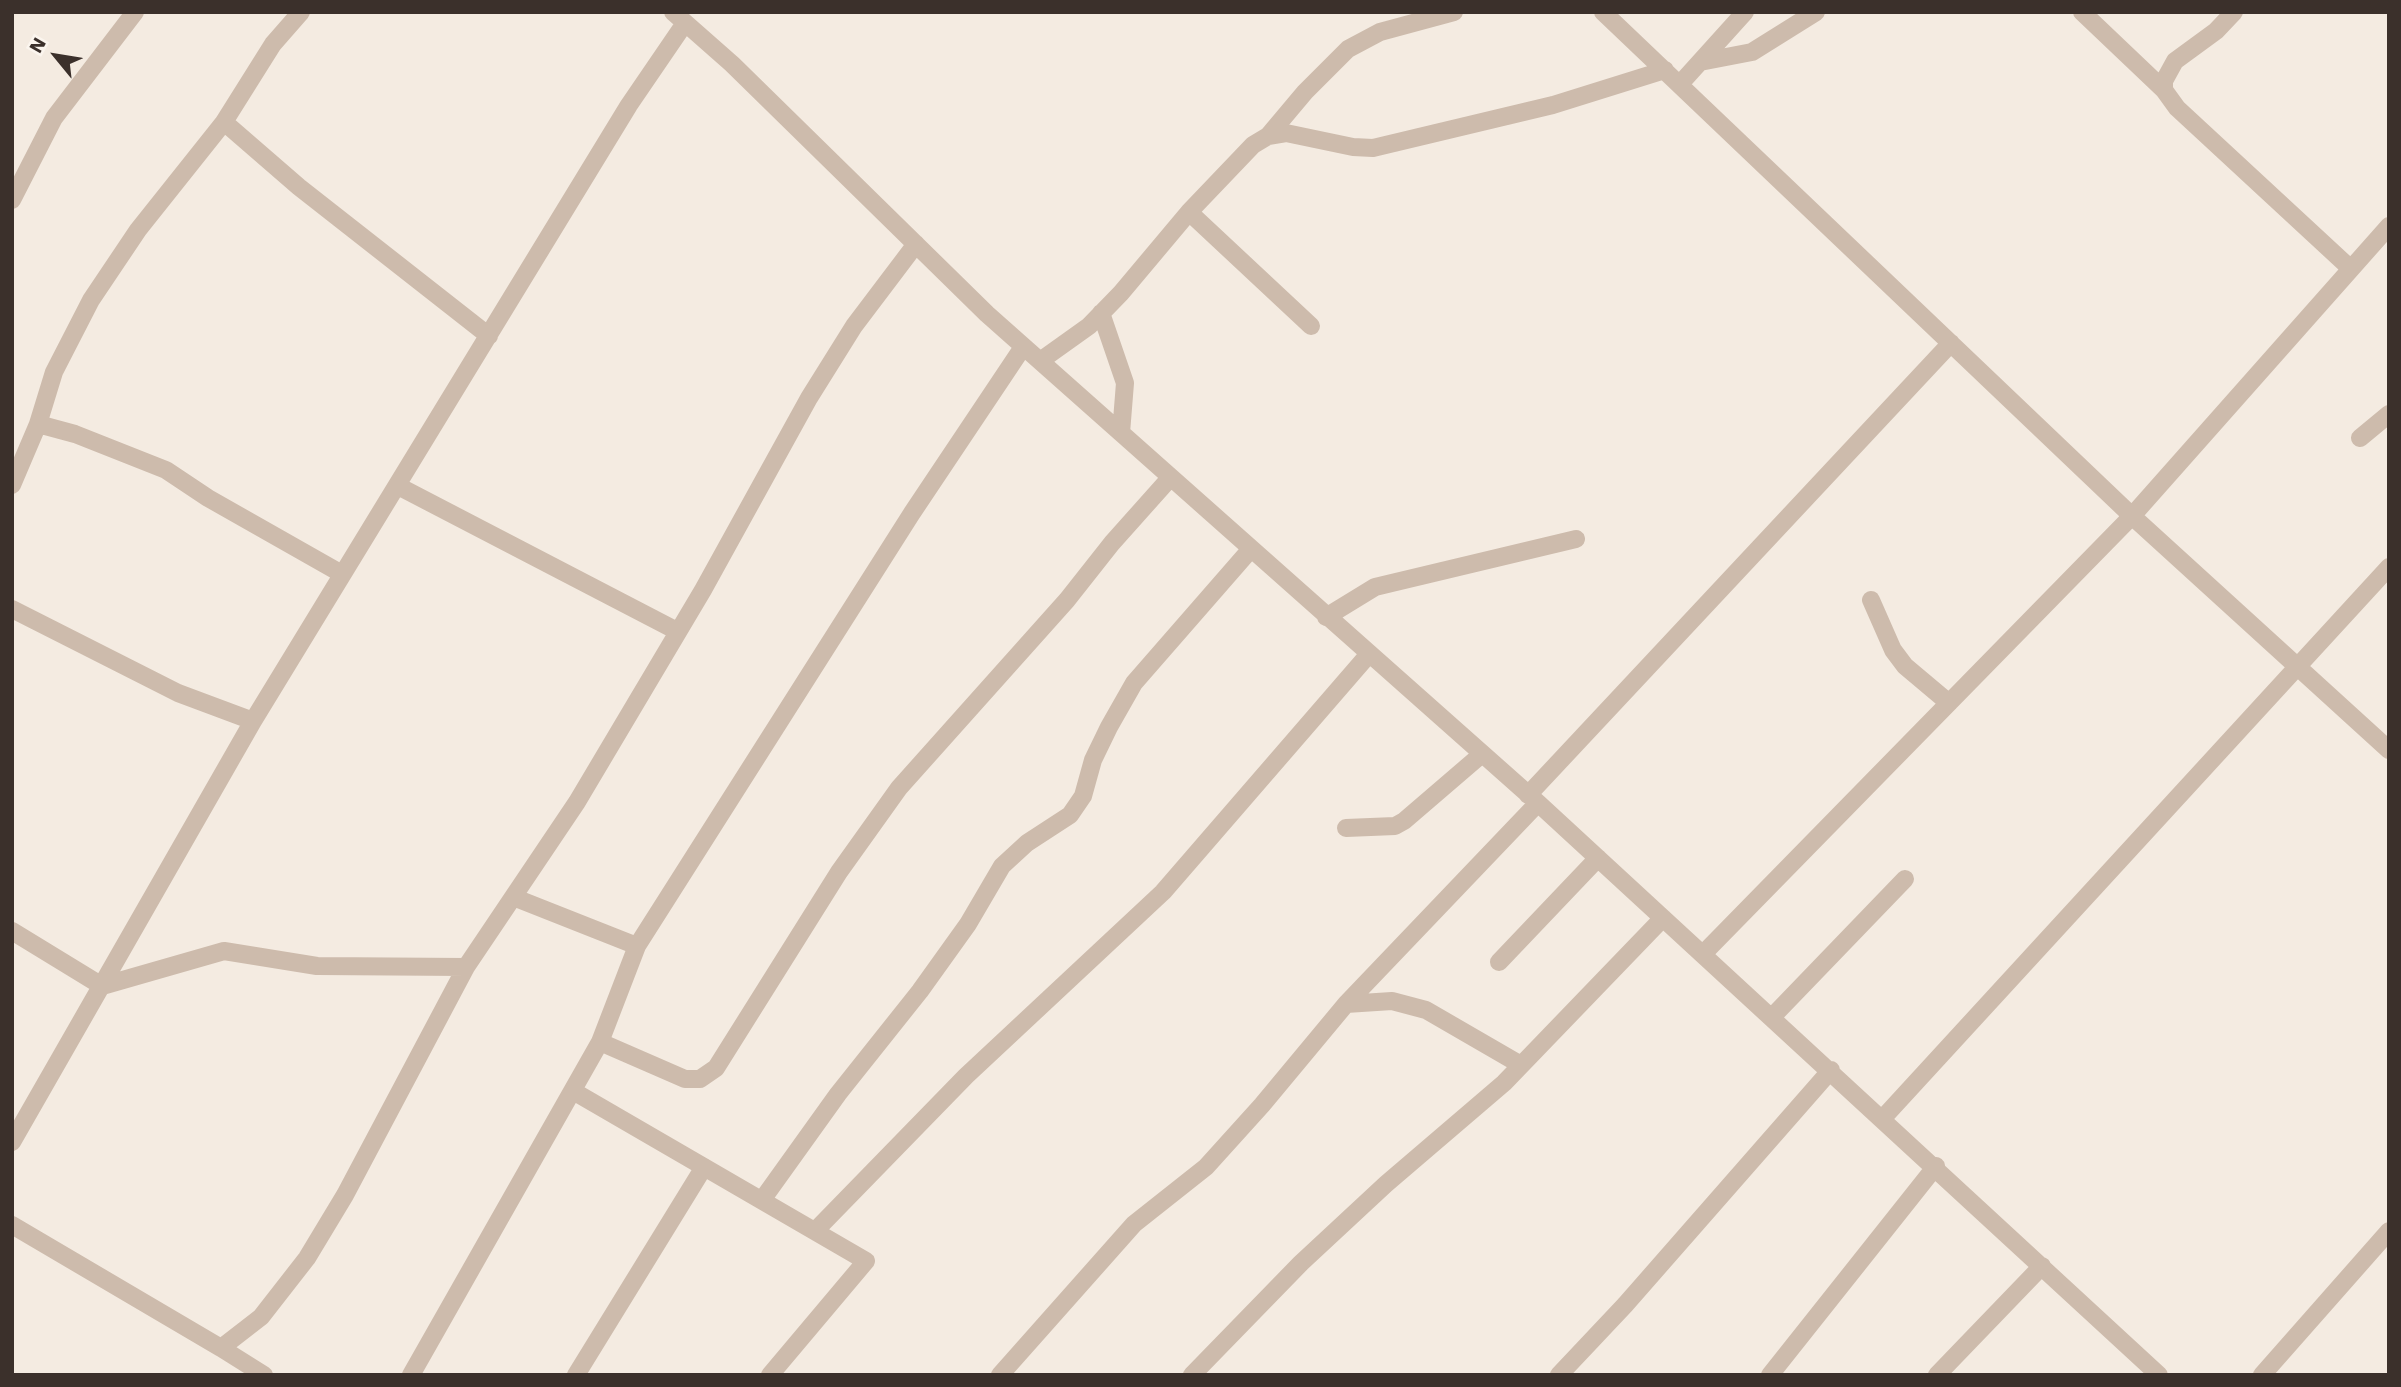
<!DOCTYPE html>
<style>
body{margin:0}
#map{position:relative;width:2401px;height:1387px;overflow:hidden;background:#f4ebe1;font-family:"Work Sans",sans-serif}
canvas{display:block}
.frame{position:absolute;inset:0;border:14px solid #3b302b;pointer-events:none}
.north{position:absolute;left:21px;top:21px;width:70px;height:70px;-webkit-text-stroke:5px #fbf5ee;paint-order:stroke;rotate:300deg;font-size:19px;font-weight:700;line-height:28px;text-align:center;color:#3b302b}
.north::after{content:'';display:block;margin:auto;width:24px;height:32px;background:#3b302b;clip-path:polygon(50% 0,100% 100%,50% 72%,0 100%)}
</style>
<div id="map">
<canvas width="2401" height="1387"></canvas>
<div class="frame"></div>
<div class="north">N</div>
</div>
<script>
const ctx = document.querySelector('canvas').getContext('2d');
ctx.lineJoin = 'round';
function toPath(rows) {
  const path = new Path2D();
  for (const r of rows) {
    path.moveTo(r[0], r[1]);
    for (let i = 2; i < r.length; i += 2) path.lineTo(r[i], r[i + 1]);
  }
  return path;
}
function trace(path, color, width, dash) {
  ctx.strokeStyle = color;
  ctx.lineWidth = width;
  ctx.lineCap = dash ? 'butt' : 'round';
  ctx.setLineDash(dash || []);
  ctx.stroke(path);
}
const minor = toPath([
 [301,12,273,44,224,122,299,187,489,336],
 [673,12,732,64,987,314,1538,803,2159,1375],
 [1603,12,2132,516,2389,750],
 [2082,12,2164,90],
 [2234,12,2216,31,2175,61,2164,81,2164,90,2177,108,2351,269],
 [1700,62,1752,52,1816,12],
 [1680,84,1745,12],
 [1268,136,1305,92,1348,49,1380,32,1454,12],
 [12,200,54,118,135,12],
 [1189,212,1311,326],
 [1101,313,1125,383,1121,433],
 [1040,361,1089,326,1121,293,1189,212,1253,145,1268,136,1286,133,1353,147,1373,148,1553,105,1665,70],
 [38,424,54,372,91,300,138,230,224,122],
 [2360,438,2389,414],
 [12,485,38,424,75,434,166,470,208,498,342,574],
 [398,486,677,631],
 [1871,600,1893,650,1905,666,1949,703],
 [12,609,178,693,253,721],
 [1326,617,1375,587,1576,539],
 [1528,795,1951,343],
 [1346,828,1395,826,1404,821,1482,754],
 [513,897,637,946],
 [12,931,102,986,224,951,317,966,466,967],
 [1703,954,2132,516,2389,226],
 [1499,962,1598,858],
 [1346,1004,1392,1001,1426,1010,1521,1065],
 [1772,1017,1905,879],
 [600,1042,685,1079,700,1079,716,1068,839,872,899,788,1067,600,1112,543,1170,478],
 [573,1091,866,1261,770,1375],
 [1883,1118,2389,567],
 [12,1142,253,721,629,105,685,23],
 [762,1200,838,1094,920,991,968,924,1002,866,1027,843,1070,815,1083,796,1093,760,1109,727,1134,683,1250,550],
 [12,1225,221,1348,261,1317,307,1258,345,1195,466,967,577,802,703,590,809,398,854,326,916,244],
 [815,1231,966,1076,1163,892,1369,654],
 [221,1348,264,1375],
 [411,1375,600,1042,637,946,912,513,1023,347],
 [576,1375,704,1167],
 [1000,1375,1134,1224,1206,1167,1262,1105,1346,1004,1538,803],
 [1192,1375,1301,1263,1386,1184,1504,1083,1663,918],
 [1559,1375,1625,1305,1831,1070],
 [1770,1375,1936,1166],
 [1937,1375,2042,1266],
 [2262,1375,2389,1231]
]);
trace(minor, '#cdbbac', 18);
</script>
